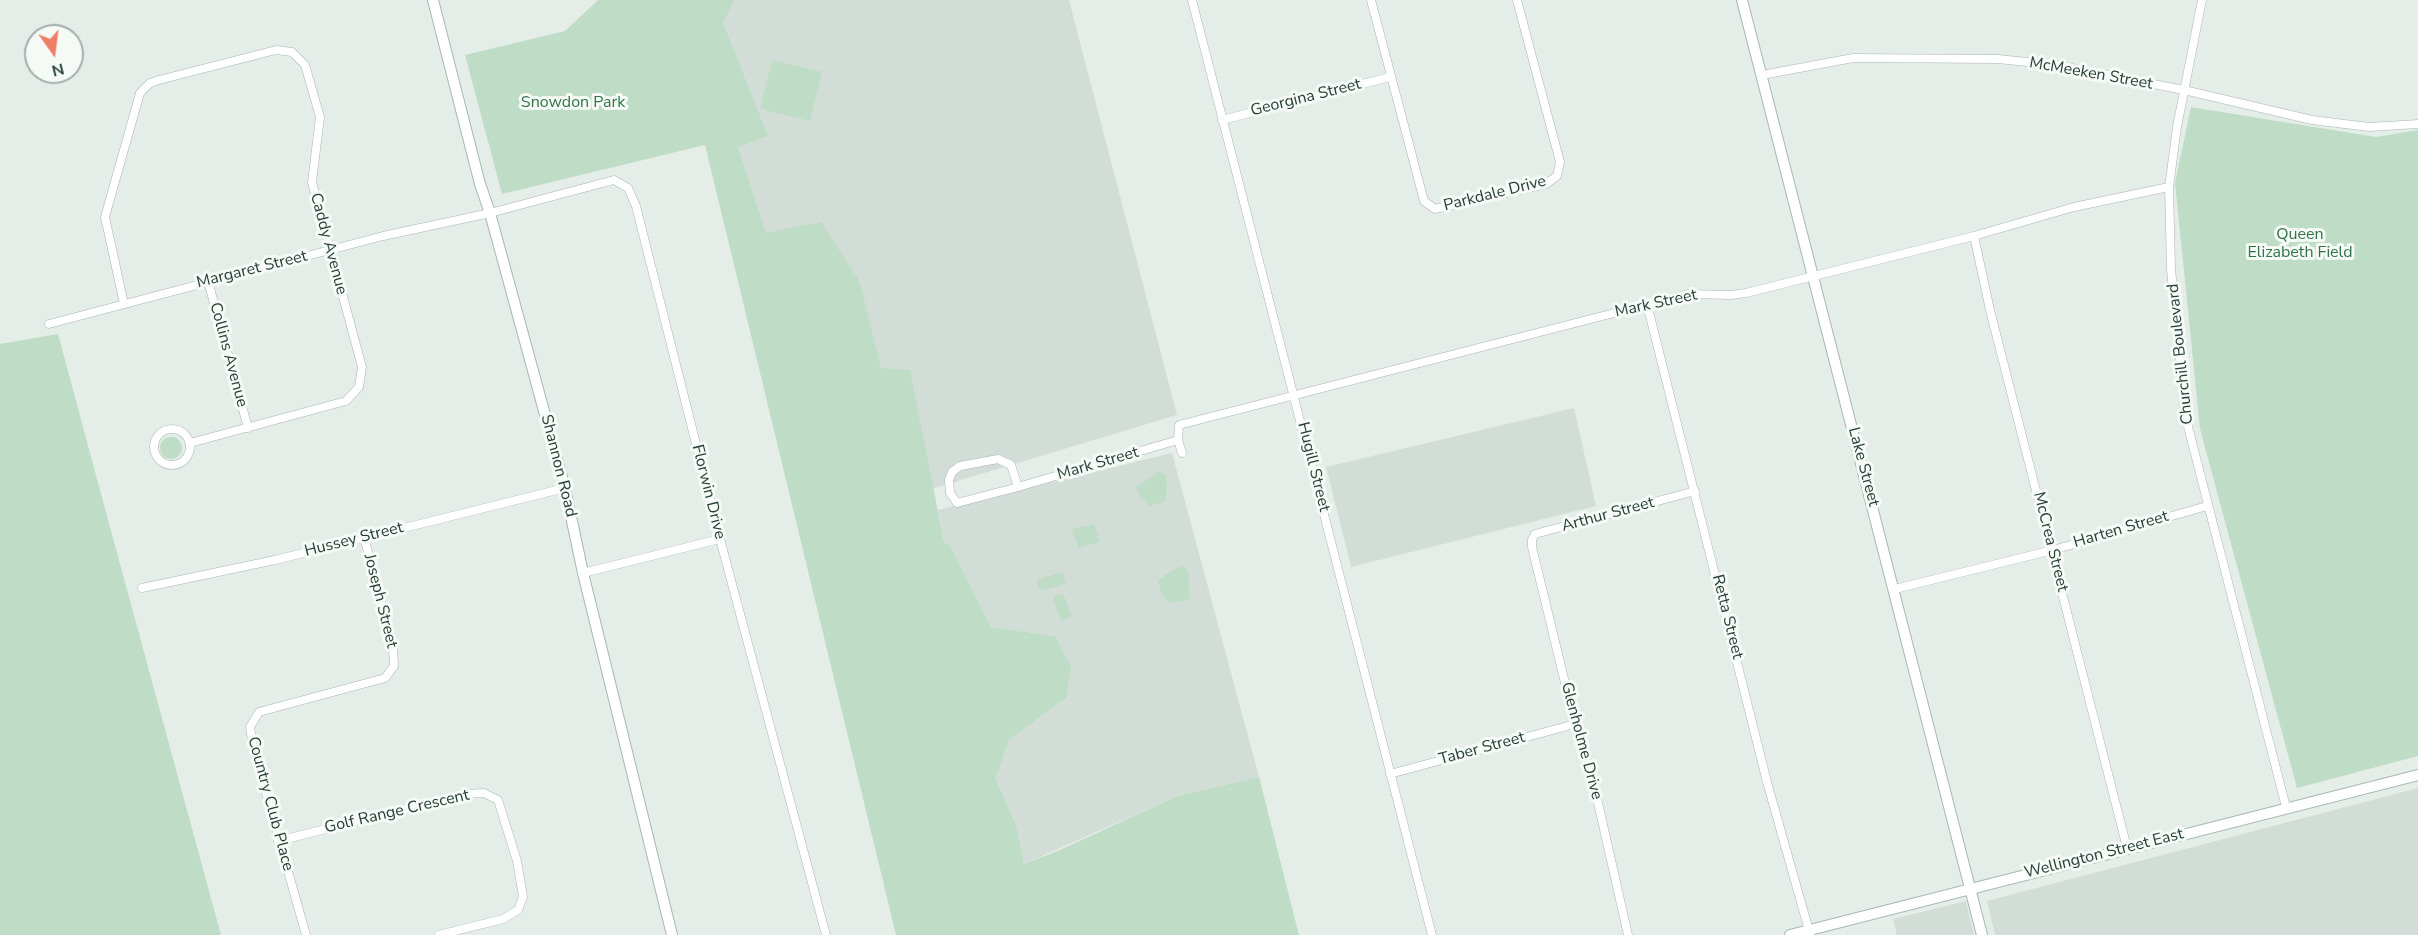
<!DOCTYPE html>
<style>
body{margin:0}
#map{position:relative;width:2418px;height:935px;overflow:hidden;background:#e5ede9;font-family:"Nunito Sans",sans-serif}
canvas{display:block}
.north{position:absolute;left:24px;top:24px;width:60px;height:60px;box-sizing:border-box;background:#f6faf7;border:2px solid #a2afaa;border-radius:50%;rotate:166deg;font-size:16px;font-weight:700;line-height:24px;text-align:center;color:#253e36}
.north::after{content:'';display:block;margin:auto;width:21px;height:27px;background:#eb8066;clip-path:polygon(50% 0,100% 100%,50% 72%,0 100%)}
</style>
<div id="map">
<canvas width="2418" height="935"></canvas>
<div class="north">N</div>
</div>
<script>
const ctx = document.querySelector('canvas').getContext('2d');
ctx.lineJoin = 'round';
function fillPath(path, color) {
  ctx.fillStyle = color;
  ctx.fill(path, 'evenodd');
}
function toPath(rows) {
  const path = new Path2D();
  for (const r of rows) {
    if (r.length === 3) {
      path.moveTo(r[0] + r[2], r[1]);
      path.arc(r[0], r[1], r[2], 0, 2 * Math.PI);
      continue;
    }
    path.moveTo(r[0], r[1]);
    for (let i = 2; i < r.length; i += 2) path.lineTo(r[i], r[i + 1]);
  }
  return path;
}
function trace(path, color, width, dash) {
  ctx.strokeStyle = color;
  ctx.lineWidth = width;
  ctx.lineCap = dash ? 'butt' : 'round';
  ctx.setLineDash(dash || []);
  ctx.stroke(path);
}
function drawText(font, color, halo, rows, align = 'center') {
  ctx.font = font + ' "Nunito Sans",sans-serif';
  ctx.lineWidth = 6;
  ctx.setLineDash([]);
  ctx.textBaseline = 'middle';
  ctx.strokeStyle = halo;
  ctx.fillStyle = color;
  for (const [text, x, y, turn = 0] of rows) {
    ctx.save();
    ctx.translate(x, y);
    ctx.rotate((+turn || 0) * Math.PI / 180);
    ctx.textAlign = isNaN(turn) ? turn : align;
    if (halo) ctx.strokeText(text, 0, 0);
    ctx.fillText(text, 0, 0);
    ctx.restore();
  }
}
const built = toPath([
 [683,0,1069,0,1177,415,815,524],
 [1574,408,1596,506,1351,567,1326,467],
 [1172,453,1259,777,1177,796,1024,864,1017,827,996,779,1009,740,1066,698,1055,636,991,627,950,545,944,542,938,510],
 [2418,788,2418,935,1995,935,1987,901],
 [1966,901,1974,935,1897,935,1893,919]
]);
const green = toPath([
 [598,0,734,0,723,23,768,136,738,147,766,233,821,222,860,282,881,368,910,370,944,542,950,545,991,627,1055,636,1071,667,1066,698,1009,740,996,779,1017,827,1024,864,1060,850,1177,796,1259,777,1299,935,896,935,705,145,502,194,465,55,565,31],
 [772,60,822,72,810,121,760,109],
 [2191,107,2376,137,2418,130,2418,756,2297,788,2200,429,2175,183],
 [58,334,104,505,221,935,0,935,0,344],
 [171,448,11],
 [1159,471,1167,476,1166,501,1149,506,1140,497,1136,487],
 [1094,524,1100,542,1078,548,1072,529],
 [1183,566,1187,569,1189,575,1190,599,1168,603,1161,593,1158,580,1176,568],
 [1063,572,1066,584,1040,591,1036,580],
 [1063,593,1072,617,1061,621,1053,597]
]);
const street = toPath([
 [1192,0,1432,935],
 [1371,0,1424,201,1435,209,1546,184,1557,176,1560,162,1517,0],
 [2202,0,2177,127,2169,187,2171,269,2185,415,2286,807],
 [1762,75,1853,58,1998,59,2056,65,2184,90,2312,120,2369,127,2418,124],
 [1222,120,1390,77],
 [1974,236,1990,310,2127,848],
 [208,281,248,428],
 [124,304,105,217,140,93,150,83,159,80,276,50,292,52,305,65,320,117,312,182,362,367,359,387,346,401,190,443],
 [1647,304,1767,782,1810,934],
 [49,324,383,236,490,213,614,180,628,188,636,206,720,539,826,935],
 [172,447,18],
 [1182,453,1178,440,1179,425,1688,294,1731,295,1746,293,1974,236,2074,207,2169,187],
 [1018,487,1011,465,998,459,960,466,952,472,949,480,950,493,957,503,1018,487,1178,440],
 [583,573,720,539],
 [142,588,275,560,565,488],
 [1895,589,2053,550,2207,506],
 [1390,774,1575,724],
 [278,841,465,794,484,793,498,800,517,861,523,897,518,910,503,919,439,935],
 [306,935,253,747,250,727,259,712,385,678,394,666,393,648,364,537],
 [1628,935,1596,794,1575,724,1532,547,1532,540,1535,534,1695,491]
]);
const secondary = toPath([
 [433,0,480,184,490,213,565,488,583,573,672,935],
 [1742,0,1982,935],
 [1790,935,2418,775]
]);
const streetNames = [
 ["McMeeken Street",2091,74,10],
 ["Georgina Street",1306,98,-14],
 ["Parkdale Drive",1495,194,-14],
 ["Caddy Avenue",328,244,75],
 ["Margaret Street",252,270,-14],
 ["Mark Street",1656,304,-12],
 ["Churchill Boulevard",2181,354,-96],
 ["Collins Avenue",228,355,75],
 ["Mark Street",1098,464,-16],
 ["Shannon Road",558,466,76],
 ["Hugill Street",1313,467,76],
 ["Lake Street",1863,467,75],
 ["Florwin Drive",708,492,76],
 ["Arthur Street",1608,515,-15],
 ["Harten Street",2121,530,-16],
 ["Hussey Street",354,540,-14],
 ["McCrea Street",2050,542,76],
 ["Joseph Street",380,601,76],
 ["Retta Street",1727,617,76],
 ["Glenholme Drive",1581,741,75],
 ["Taber Street",1482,749,-15],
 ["Country Club Place",270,804,75],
 ["Golf Range Crescent",397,812,-13],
 ["Wellington Street East",2104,854,-14]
];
const parkNames = [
 ["Snowdon Park",573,103],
 ["Queen",2300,235],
 ["Elizabeth Field",2300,253]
];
fillPath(built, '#d3ddd8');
fillPath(green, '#bfddc6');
trace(street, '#a8b5b0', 9);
trace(secondary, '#a4b9b0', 12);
trace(street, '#fff', 8);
trace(secondary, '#fff', 10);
drawText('16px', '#253e36', '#f6faf7', streetNames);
drawText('16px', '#317347', '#f6faf7', parkNames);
</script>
